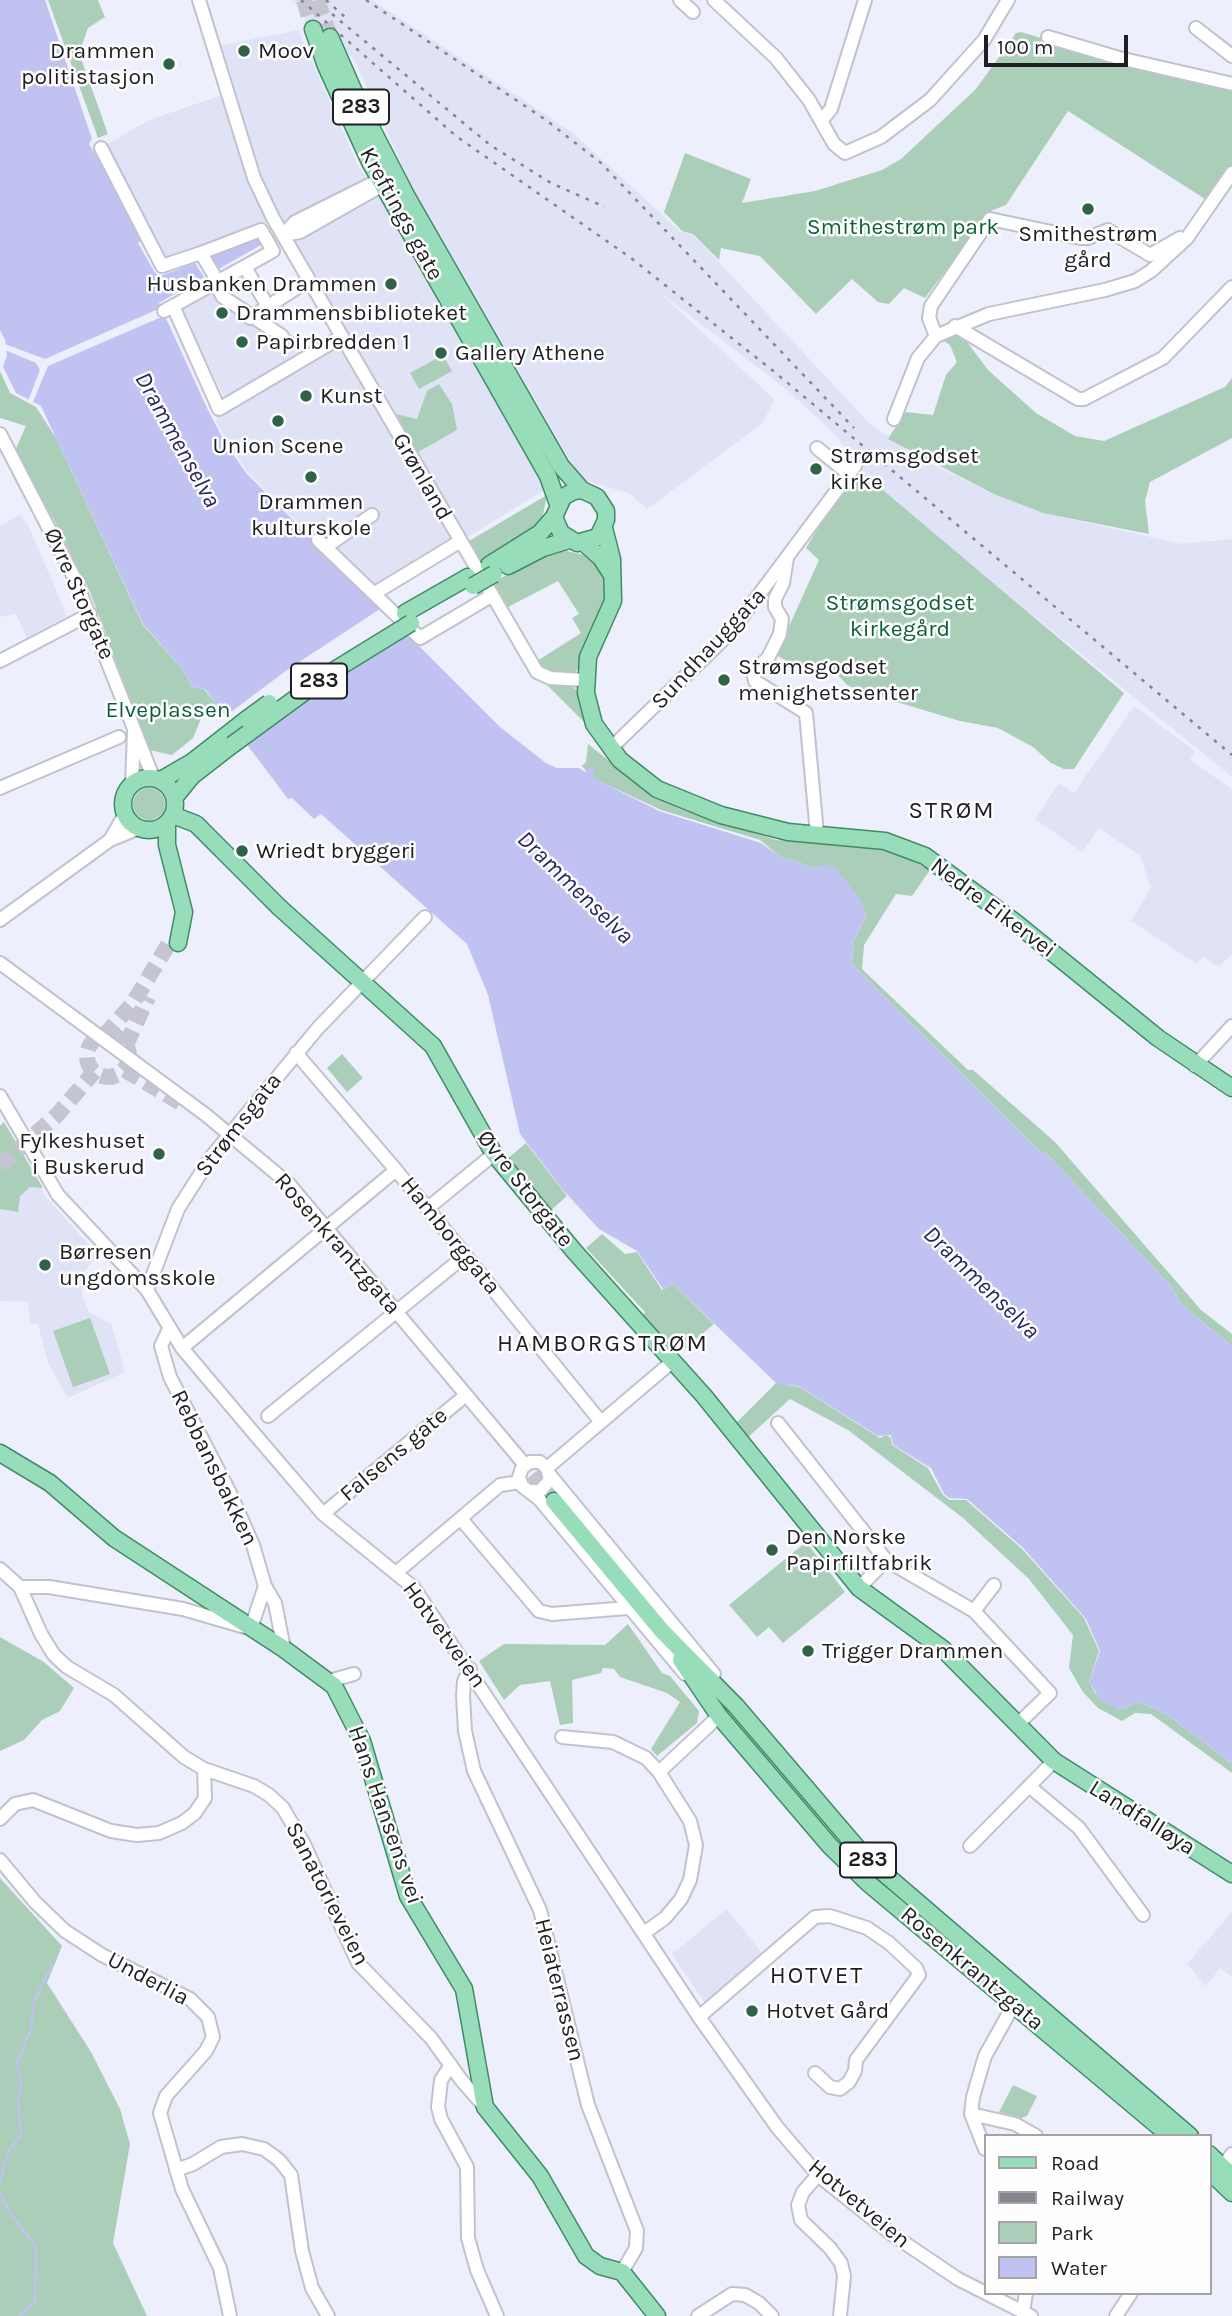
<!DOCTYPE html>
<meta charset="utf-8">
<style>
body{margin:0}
#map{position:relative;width:1232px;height:2316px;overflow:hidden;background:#eeeffc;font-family:Karla,sans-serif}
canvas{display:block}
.legend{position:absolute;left:984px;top:2134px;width:228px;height:161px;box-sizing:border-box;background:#fefefe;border:2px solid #a4a4a6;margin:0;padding:9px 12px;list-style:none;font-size:21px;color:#1e1e23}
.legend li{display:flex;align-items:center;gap:14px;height:35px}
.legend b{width:35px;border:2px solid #a4a4a6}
.scale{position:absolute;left:984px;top:35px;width:144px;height:32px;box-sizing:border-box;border:4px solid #1e1e23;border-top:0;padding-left:9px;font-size:21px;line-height:24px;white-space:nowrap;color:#1e1e23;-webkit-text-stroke:5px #fefefe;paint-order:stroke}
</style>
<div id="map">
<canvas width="1232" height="2316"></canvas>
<ul class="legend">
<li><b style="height:9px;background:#97ddb9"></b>Road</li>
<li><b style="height:9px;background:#85858e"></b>Railway</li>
<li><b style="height:19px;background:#aaceb8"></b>Park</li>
<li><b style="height:19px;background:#c0c3f2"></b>Water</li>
</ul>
<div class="scale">100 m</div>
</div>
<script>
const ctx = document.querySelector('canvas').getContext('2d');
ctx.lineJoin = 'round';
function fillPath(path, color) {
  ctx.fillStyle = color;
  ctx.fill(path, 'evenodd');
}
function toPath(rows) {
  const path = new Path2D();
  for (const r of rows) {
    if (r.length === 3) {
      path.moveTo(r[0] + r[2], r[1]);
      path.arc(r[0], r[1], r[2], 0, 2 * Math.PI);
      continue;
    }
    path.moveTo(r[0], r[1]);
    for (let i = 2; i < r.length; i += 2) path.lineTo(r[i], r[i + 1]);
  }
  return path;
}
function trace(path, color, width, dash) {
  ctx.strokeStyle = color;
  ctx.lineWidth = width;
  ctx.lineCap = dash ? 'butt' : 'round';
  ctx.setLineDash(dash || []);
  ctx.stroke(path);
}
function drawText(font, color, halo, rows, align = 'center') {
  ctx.font = font + ' Karla,sans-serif';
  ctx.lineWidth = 5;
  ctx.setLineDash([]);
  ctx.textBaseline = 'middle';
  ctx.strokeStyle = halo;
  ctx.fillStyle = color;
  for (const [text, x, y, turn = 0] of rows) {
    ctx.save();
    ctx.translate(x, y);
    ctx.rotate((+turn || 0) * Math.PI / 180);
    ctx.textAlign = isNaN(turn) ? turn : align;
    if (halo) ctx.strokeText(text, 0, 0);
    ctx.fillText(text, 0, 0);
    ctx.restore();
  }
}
const built = toPath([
 [293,0,372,0,573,133,681,232,693,235,702,244,870,424,919,458,994,494,1043,513,1182,544,1232,539,1232,777,932,533,859,470,837,436,787,390,657,290,774,399,763,423,647,509,629,493,590,482,578,474,410,183,356,63,334,37,305,23,304,10],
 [298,30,359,167,386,205,545,490,375,593,366,590,247,472,216,422,219,409,341,337,273,219,162,263,101,148,149,120,228,93,214,47],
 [209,292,303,352,224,397,181,308,206,297],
 [20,515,28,525,67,616,27,638,16,614,0,617,0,526],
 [1134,706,1195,751,1190,760,1232,789,1232,955,1218,967,1203,957,1197,964,1131,921,1151,888,1140,856,1099,828,1082,852,1035,819,1059,783,1074,793],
 [6,1129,46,1197,98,1255,82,1274,82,1296,90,1313,111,1324,125,1372,68,1398,48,1363,38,1324,30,1323,28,1302,0,1301,0,1134],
 [727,1909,764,1956,707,2006,672,1954],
 [1232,1912,1232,1977,1220,1968,1206,1986,1187,1964]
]);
const green = toPath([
 [48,0,98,0,105,17,88,28,79,53,108,134,98,138],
 [1021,32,1136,66,1232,88,1232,165,1208,201,1068,111,1006,205,990,211,925,298,904,288,889,304,878,302,852,279,816,314,760,256,721,248,719,260,693,234,682,231,664,212,685,153,751,179,742,203,815,191,882,170,901,159,976,89,1016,33],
 [955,326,988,370,1036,413,1075,436,1104,441,1225,387,1232,378,1232,438,1150,482,1145,501,1149,534,1043,513,994,494,888,439,905,412,933,415,946,375,957,362,950,345,936,336],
 [443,355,452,371,419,389,410,373],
 [0,371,10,393,36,407,56,438,143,625,183,670,192,687,204,689,221,710,202,716,193,738,172,755,149,750,90,592,54,520,14,453,26,426,0,418],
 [439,384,452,404,457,430,418,452,396,414,417,419,427,391],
 [859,470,1124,693,1074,769,1064,769,1051,763,1033,747,998,728,960,721,867,693,847,685,833,669,819,679,776,655,819,560,806,548,844,487],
 [547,495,541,524,481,561,469,541],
 [567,551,584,555,598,566,605,578,608,595,580,666,575,672,550,672,537,661,581,633,572,618,579,614,558,581,508,607,494,582,546,553],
 [548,686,572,686,578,691,584,722],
 [588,744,652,795,680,809,776,840,868,846,899,854,930,870,912,896,896,894,864,945,862,969,968,1070,973,1070,1055,1142,1201,1310,1232,1334,1232,1346,1182,1305,1171,1286,1047,1154,1039,1151,852,964,854,940,867,915,815,868,779,856,760,840,661,810,591,777,582,766,586,762],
 [149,804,16],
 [342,1054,363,1078,347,1092,327,1068],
 [4,1122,43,1188,30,1187,20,1196,18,1212,0,1209,0,1126],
 [526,1143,567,1196,550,1211,507,1159],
 [602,1234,625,1254,637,1252,662,1290,673,1284,714,1324,676,1356,642,1318,645,1312,586,1248],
 [90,1318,110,1374,73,1387,53,1331],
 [776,1383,799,1387,880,1438,886,1435,891,1438,892,1445,928,1468,943,1495,950,1500,966,1500,1022,1549,1084,1618,1099,1651,1089,1682,1095,1693,1119,1710,1140,1702,1167,1715,1232,1764,1232,1773,1151,1714,1135,1713,1122,1721,1098,1708,1083,1692,1069,1668,1073,1635,1029,1579,963,1518,848,1430,790,1399,746,1439,734,1425],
 [806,1542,845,1592,783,1643,769,1627,757,1637,729,1605],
 [628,1624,662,1673,670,1676,699,1711,697,1723,657,1756,651,1749,680,1702,667,1693,620,1677,614,1669,603,1668,601,1673,572,1680,573,1723,560,1725,550,1681,520,1685,504,1700,479,1661,504,1644,605,1645],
 [0,1637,44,1662,74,1688,60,1711,42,1720,24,1740,0,1751],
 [0,1878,62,1946,47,1983,91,2052,120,2109,130,2144,113,2243,147,2316,0,2316],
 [1013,2085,1037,2096,1027,2116,1021,2118,999,2112]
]);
const water = toPath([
 [0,0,45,0,92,139,89,144,146,237,138,243,155,273,160,276,195,263,204,277,159,303,207,408,224,441,246,473,500,727,546,763,557,768,579,768,585,772,590,767,596,770,592,777,659,811,761,843,779,856,815,868,825,864,836,868,859,898,867,915,854,940,852,964,1039,1151,1047,1154,1171,1286,1182,1305,1232,1346,1232,1764,1167,1715,1140,1702,1119,1710,1102,1702,1089,1682,1100,1651,1086,1619,1023,1548,967,1499,949,1498,944,1494,931,1468,893,1445,891,1435,878,1436,798,1386,777,1384,673,1284,663,1289,637,1251,599,1229,563,1190,520,1134,488,995,467,944,321,814,314,819,292,798,288,799,205,689,192,687,183,670,143,624,41,406,16,393,3,367,7,355,5,340,0,330],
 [257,238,261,245,215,271,207,256]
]);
const pier = toPath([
 [163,307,166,315,48,366,32,404,28,401,40,370,36,363,3,349,2,343,45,359],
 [383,607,408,631,336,675,242,743,223,718,287,670]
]);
const stream = toPath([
 [0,2182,8,2152,21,2135,18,2101,21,2084,17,2063,31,2029,34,2002,52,1965],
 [0,2193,10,2213,36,2247,35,2302,18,2316]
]);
const minorTunnel = toPath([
 [282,336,297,346]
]);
const majorTunnel = toPath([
 [304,0,313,29],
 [317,0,330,37],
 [108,1056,21],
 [104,1036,133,1003,171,940],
 [126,1045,148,997],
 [125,1070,186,1106],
 [0,1166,58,1114,94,1072],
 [517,1456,554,1501]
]);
const minor = toPath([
 [199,0,254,178,273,218,537,672,550,678,585,680],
 [680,0,693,12],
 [714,0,776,58,809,100,834,144,845,153,881,137,930,100,984,40,1008,0],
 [1196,28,1232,56],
 [1048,37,1119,58,1232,84],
 [822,120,831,109,865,0],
 [101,148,162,266,201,253,218,282],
 [283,235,295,222,385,177],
 [283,235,300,232,388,182],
 [245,267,267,305],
 [215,283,223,297,282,336],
 [173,306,219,409,341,337],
 [164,311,273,251,261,230,201,253],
 [250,318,309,280],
 [955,326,1078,399,1084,399,1163,358,1232,287],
 [936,336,929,318,931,306,990,219,1080,238,1088,238,1108,230,1150,255,1180,238],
 [894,419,918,358,936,336,989,314,1105,290,1135,281,1151,271,1187,238,1232,173],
 [0,434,74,577,153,777],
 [817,448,849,474],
 [318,540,420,638,491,596],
 [327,546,372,515],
 [787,558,783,583,775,599,775,607,782,619,780,634,768,658,754,671,754,677,755,681,806,713,817,834],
 [375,593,459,542],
 [0,661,90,614],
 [610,749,731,632,855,466],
 [132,784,134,732],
 [0,788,119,737],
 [110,840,125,814],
 [0,920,110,840,139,828],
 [0,963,206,1115,289,1184,525,1465],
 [296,1053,396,1170,601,1422],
 [1195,1066,1232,1026],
 [0,1096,58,1195,147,1290,182,1348,252,1431,323,1514,414,1588,699,2017,777,2127,818,2175,893,2235,958,2279,1031,2316],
 [428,1208,494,1154],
 [147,1290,178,1209,211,1157,318,1028,425,917],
 [169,1329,161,1346,170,1377,230,1493,253,1545,265,1586,275,1603,284,1649],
 [182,1348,396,1170],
 [268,1416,466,1255],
 [778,1423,886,1560,859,1588],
 [547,1468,673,1361],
 [550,1475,714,1674],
 [530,1491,540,1491,550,1480,547,1468,540,1462,530,1462,522,1468,519,1477,522,1486,539,1499,685,1674],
 [323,1514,466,1395],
 [461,1519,539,1611,552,1614,628,1608],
 [886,1560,974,1611,1050,1693,1018,1724],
 [0,1569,20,1587,41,1634,54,1655,67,1667,114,1695,184,1757,204,1769,254,1786,269,1795,283,1808,304,1844,358,1963,431,2038,462,2081,485,2107],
 [397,1572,500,1485,520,1482],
 [20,1587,49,1587,183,1609,245,1627,254,1619,265,1586],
 [974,1611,994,1585],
 [470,1669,464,1681,463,1696,465,1731,474,1771,540,1910,588,2105,637,2231,636,2248,622,2272],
 [329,1681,354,1674],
 [562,1737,613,1742,646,1758,659,1772],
 [1029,1786,1079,1828,1143,1915],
 [0,1819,15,1804,33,1800,111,1831,137,1835,159,1833,182,1823,195,1813,205,1798,204,1769],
 [970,1846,1054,1761],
 [0,1860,35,1902,65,1931,102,1955,190,1999,208,2017,213,2037,206,2051,166,2096,160,2113,182,2189,220,2268,230,2316],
 [644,1933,665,1918,681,1899,690,1880,696,1845,690,1821,659,1772,719,1716],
 [699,2017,815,1917,830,1916,867,1928,889,1943,916,1968,919,1975,856,2060,855,2071,849,2082,840,2089,830,2087,815,2073],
 [451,2065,441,2080,438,2107,441,2119,467,2167,468,2238,477,2270,497,2316],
 [971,2114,1015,2124,1036,2136],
 [985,2149,971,2114,973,2097,985,2056,1018,1997],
 [1223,2166,1232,2154],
 [176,2170,193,2164,221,2147,242,2144,264,2149,279,2160,291,2175,302,2251,312,2288,328,2316],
 [818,2175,803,2192,798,2205,801,2220,830,2248,841,2263,844,2276,840,2316],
 [1023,2312,1026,2293],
 [698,2316,732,2294,745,2295,759,2303,772,2316],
 [1116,2316,1131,2293]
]);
const major = toPath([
 [313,29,326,66,370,162,548,476,558,504],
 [330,37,361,108,407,197,561,466,582,490],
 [604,528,612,559,613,601,588,657,586,693,594,724,620,760,657,789,721,815,788,832,885,841,925,856,1016,923,1158,1038,1232,1088],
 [584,543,601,558,612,575],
 [489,565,540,533,554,517,563,497,574,491,582,490,597,497,606,511,606,520,598,537,577,543,561,533,554,517],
 [508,566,543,548,569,540],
 [405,613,468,577],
 [149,804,26],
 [161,780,192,762,247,719],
 [175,797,192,776,232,745],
 [173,815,196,824,279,907,433,1046,494,1154,574,1251,704,1396,859,1588,943,1649,1054,1761,1232,1874],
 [167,824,167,845,184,912,178,943],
 [0,1453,50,1483,114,1538,284,1649,334,1686,362,1741,408,1896,464,1989,485,2107,540,2176,586,2256,600,2266,622,2272,657,2316],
 [554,1501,662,1631,736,1706,865,1857,1190,2136],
 [681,1660,719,1716,830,1846,868,1883,1170,2136],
 [1209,2154,1232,2176],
 [1209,2171,1232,2193]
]);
const rail = toPath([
 [301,0,456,136,631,258,777,374,1232,755],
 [326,0,345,17],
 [366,0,546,120,601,163,854,428],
 [332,14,490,145,551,183,605,207]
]);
const majorBridge = toPath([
 [473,586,494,574],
 [247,719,269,703],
 [232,745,333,671,411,623]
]);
const markers = [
 [244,51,7,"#2f6347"],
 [169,64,7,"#2f6347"],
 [1088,209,7,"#2f6347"],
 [391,284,7,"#2f6347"],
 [222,313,7,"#2f6347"],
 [242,342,7,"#2f6347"],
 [441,353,7,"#2f6347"],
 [306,396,7,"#2f6347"],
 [278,421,7,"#2f6347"],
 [816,469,7,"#2f6347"],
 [311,477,7,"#2f6347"],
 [724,680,7,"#2f6347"],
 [242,851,7,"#2f6347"],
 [159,1154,7,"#2f6347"],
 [45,1265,7,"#2f6347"],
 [772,1550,7,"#2f6347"],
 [808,1651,7,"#2f6347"],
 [752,2011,7,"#2f6347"]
];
const shields = [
 [361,107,56],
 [319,681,56],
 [868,1860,56]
];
const shieldNames = [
 ["283",361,107],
 ["283",319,681],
 ["283",868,1860]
];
const poiNames = [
 ["Drammen",155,51,"right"],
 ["politistasjon",155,77,"right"],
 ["Moov",258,51],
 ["Smithestrøm",1088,234,"center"],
 ["gård",1088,260,"center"],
 ["Husbanken Drammen",377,284,"right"],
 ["Drammensbiblioteket",236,313],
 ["Papirbredden 1",256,342],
 ["Gallery Athene",455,353],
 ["Kunst",320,396],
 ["Union Scene",278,446,"center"],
 ["Strømsgodset",830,456],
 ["kirke",830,482],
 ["Drammen",311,502,"center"],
 ["kulturskole",311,528,"center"],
 ["Strømsgodset",738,667],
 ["menighetssenter",738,693],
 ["Wriedt bryggeri",256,851],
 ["Fylkeshuset",145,1141,"right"],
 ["i Buskerud",145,1167,"right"],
 ["Børresen",59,1252],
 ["ungdomsskole",59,1278],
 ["Den Norske",786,1537],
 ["Papirfiltfabrik",786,1563],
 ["Trigger Drammen",822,1651],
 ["Hotvet Gård",766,2011]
];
const streetNames = [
 ["Kreftings gate",401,214,61],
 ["Grønland",422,477,60],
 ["Øvre Storgate",79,594,66],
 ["Sundhauggata",709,649,-47],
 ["Nedre Eikervei",993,908,37],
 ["Strømsgata",239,1125,-52],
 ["Øvre Storgate",525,1189,52],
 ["Hamborggata",450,1236,51],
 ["Rosenkrantzgata",337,1244,49],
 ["Falsens gate",394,1455,-40],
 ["Rebbansbakken",214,1468,64],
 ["Hotvetveien",444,1635,54],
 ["Hans Hansens vei",385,1815,71],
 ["Landfalløya",1142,1818,32],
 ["Sanatorieveien",327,1894,63],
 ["Rosenkrantzgata",972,1969,40],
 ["Underlia",148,1979,28],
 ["Heiaterrassen",559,1990,76],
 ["Hotvetveien",859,2204,40]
];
const parkNames = [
 ["Smithestrøm park",903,227],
 ["Strømsgodset",900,603],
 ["kirkegård",900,629],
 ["Elveplassen",168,710]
];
const waterNames = [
 ["Drammenselva",177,440,61],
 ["Drammenselva",575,888,44],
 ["Drammenselva",981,1283,44]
];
const neighbourhoodNames = [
 ["STRØM",952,811],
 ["HAMBORGSTRØM",603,1344],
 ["HOTVET",817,1976]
];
fillPath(built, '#e0e2f6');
fillPath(green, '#aaceb8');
fillPath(water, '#c0c3f2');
fillPath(pier, '#eeeffc');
trace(stream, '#c0c3f2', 2.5);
trace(minorTunnel, '#c4c5d1', 12, [12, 6]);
trace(majorTunnel, '#c4c5d1', 16, [16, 8]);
trace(minor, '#c1c2ce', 16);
trace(major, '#408b67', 19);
trace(minor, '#fff', 12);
trace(major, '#97ddb9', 16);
trace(rail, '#85858e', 2.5, [3.5, 7]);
trace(majorBridge, '#408b67', 19, []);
trace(majorBridge, '#97ddb9', 16);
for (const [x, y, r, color] of markers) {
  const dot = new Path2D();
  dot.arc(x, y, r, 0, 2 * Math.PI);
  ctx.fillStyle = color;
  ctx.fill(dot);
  trace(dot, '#fefefe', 2.5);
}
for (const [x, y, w] of shields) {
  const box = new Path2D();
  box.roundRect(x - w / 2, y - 17.5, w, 35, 5);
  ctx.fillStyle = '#fefefe';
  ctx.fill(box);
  trace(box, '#1e1e23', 2);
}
drawText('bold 21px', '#1e1e23', null, shieldNames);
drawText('23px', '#1e1e23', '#fefefe', poiNames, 'left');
drawText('23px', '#1e1e23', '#fefefe', streetNames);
drawText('23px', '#0c5f3b', '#fefefe', parkNames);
drawText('italic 24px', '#2a275e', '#fefefe', waterNames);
ctx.letterSpacing = '2px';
drawText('24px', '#1e1e23', '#fefefe', neighbourhoodNames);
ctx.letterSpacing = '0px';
</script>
